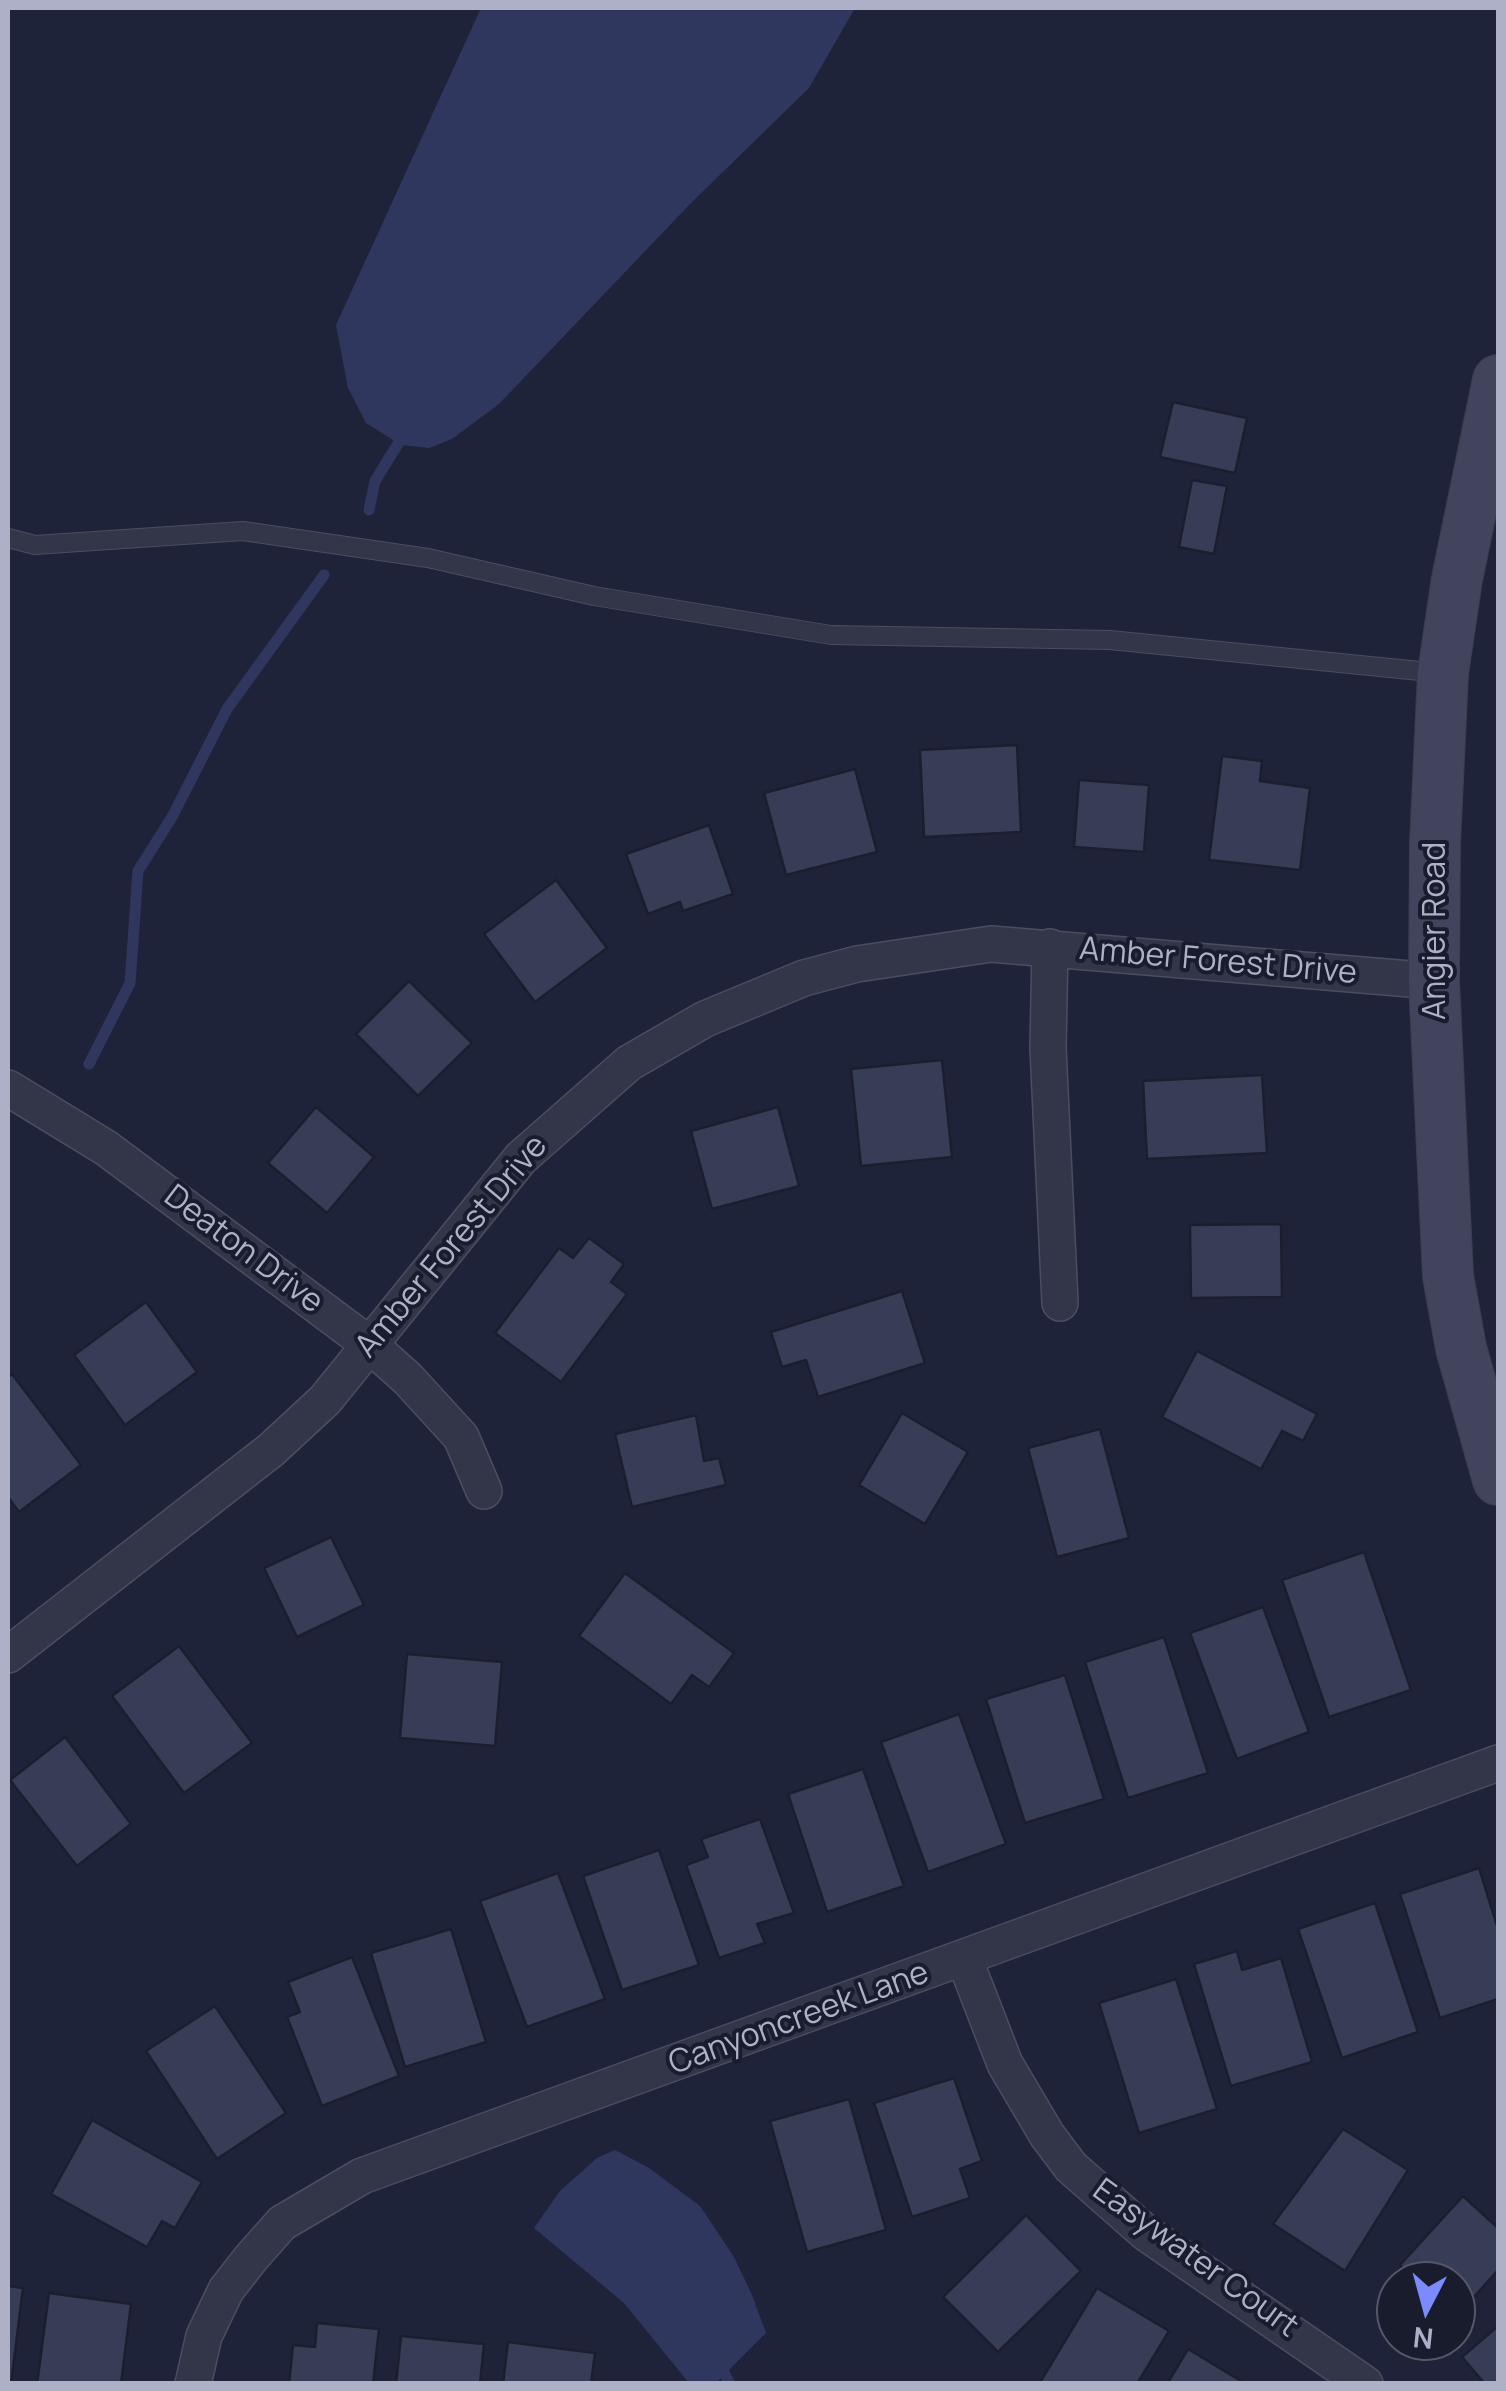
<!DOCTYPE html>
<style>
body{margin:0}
#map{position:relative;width:1506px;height:2391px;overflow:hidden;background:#1f2339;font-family:Manrope,sans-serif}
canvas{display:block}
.frame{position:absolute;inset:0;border:10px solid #adb0c6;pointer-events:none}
.north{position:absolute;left:1376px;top:2261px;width:100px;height:100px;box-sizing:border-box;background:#191c2d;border:2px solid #54576a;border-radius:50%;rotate:186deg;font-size:28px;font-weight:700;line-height:40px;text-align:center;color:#adb0c6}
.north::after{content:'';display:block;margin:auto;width:35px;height:45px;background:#7c8bfc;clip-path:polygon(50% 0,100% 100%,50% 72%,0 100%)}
</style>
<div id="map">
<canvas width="1506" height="2391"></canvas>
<div class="frame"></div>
<div class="north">N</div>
</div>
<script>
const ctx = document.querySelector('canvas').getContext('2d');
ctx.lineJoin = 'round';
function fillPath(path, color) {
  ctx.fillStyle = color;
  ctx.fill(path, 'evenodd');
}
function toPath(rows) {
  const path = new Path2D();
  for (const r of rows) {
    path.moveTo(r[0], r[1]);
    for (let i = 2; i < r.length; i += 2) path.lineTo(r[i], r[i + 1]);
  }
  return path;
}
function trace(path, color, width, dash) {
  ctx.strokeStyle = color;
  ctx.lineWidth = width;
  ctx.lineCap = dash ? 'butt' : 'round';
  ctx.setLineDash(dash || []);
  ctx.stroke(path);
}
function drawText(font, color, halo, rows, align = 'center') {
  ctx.font = font + ' Manrope,sans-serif';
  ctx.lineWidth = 8;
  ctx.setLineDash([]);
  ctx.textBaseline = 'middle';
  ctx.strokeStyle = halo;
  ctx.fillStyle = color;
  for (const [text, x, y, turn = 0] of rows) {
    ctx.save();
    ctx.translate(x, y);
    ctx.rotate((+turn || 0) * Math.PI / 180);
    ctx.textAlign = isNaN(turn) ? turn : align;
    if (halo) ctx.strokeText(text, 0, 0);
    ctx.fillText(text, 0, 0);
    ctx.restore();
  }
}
const water = toPath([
 [481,8,855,8,809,88,691,203,499,404,452,439,429,448,401,445,366,423,348,388,336,325],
 [615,2150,649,2168,700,2206,734,2257,752,2295,766,2333,716,2383,689,2383,624,2303,534,2228,560,2191,597,2158]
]);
const stream = toPath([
 [369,510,375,481,404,434],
 [89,1064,130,983,138,871,172,817,227,709,324,575],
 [718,2361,730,2384]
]);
const building = toPath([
 [1173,402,1247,418,1235,473,1160,457,1173,402],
 [1192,480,1227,486,1214,554,1179,547,1192,480],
 [1017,745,1021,832,924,837,920,750,1017,745],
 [1222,756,1262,761,1260,781,1310,788,1300,870,1209,860,1222,756],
 [855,769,877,852,786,875,764,793,855,769],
 [1079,780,1149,785,1144,852,1074,847,1079,780],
 [709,825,733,894,683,911,680,902,648,914,626,854,709,825],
 [556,880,607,948,535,1002,484,934,556,880],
 [409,981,472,1043,418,1096,356,1034,409,981],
 [942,1060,952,1157,861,1166,851,1069,942,1060],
 [1262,1075,1267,1153,1147,1159,1143,1081,1262,1075],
 [316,1107,374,1157,327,1213,268,1163,316,1107],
 [778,1107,799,1186,712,1209,691,1131,778,1107],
 [1281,1224,1282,1297,1191,1298,1190,1225,1281,1224],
 [589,1238,624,1264,611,1282,627,1294,561,1382,495,1333,559,1248,573,1258,589,1238],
 [902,1291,925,1363,818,1397,806,1360,782,1367,771,1332,902,1291],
 [146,1302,197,1372,125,1425,74,1355,146,1302],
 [1197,1351,1317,1414,1303,1441,1282,1431,1261,1469,1162,1417,1197,1351],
 [12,1374,81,1465,19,1512,8,1497,8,1377,12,1374],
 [902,1413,968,1452,925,1524,859,1485,902,1413],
 [696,1415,704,1461,719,1458,726,1485,632,1507,615,1434,696,1415],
 [1100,1429,1129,1538,1057,1557,1028,1448,1100,1429],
 [331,1537,364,1605,297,1637,264,1568,331,1537],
 [1364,1552,1411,1690,1329,1717,1282,1580,1364,1552],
 [625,1573,734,1653,709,1687,692,1675,671,1704,579,1636,625,1573],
 [1263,1607,1309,1732,1237,1759,1190,1633,1263,1607],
 [1164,1637,1208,1773,1128,1798,1085,1662,1164,1637],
 [179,1646,252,1743,184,1793,112,1696,179,1646],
 [407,1654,502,1662,495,1746,400,1738,407,1654],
 [1065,1675,1104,1799,1025,1823,986,1699,1065,1675],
 [959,1714,1006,1844,928,1872,881,1742,959,1714],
 [65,1737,131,1824,77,1866,10,1780,65,1737],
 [863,1769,904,1886,827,1912,788,1794,863,1769],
 [760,1819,794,1913,757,1924,765,1943,719,1958,686,1865,708,1857,701,1839,760,1819],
 [659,1850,699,1965,622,1990,583,1876,659,1850],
 [1479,1868,1498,1929,1498,1999,1440,2018,1400,1894,1479,1868],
 [558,1873,605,1999,527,2027,480,1901,558,1873],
 [1375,1903,1418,2032,1342,2058,1298,1929,1375,1903],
 [451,1929,486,2042,405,2067,371,1953,451,1929],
 [1237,1951,1242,1970,1281,1958,1312,2062,1231,2086,1194,1964,1237,1951],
 [352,1957,399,2076,322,2106,287,2017,300,2012,288,1982,352,1957],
 [1176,1979,1217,2109,1139,2133,1099,2003,1176,1979],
 [215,2006,286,2113,217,2159,146,2051,215,2006],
 [954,2078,982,2161,960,2169,970,2198,912,2217,874,2103,954,2078],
 [849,2099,886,2230,807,2252,770,2121,849,2099],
 [92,2120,202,2182,175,2228,162,2221,147,2247,51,2194,92,2120],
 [1343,2129,1408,2170,1345,2271,1273,2224,1343,2129],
 [1463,2196,1498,2228,1498,2270,1456,2317,1456,2281,1414,2281,1400,2265,1463,2196],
 [1026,2215,1081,2271,998,2352,943,2297,1026,2215],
 [8,2286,23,2288,11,2384,8,2384,8,2286],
 [1097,2288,1169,2331,1137,2384,1039,2384,1097,2288],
 [49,2293,131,2304,121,2384,37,2384,49,2293],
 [317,2323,379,2329,373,2384,289,2384,293,2345,315,2347,317,2323],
 [1498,2326,1498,2384,1485,2384,1462,2357,1498,2326],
 [401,2336,484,2344,480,2384,396,2384,401,2336],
 [508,2342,595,2353,591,2384,503,2384,508,2342],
 [1188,2349,1246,2384,1167,2384,1188,2349]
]);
const lane = toPath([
 [8,538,35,545,243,531,428,558,594,596,831,635,1110,640,1440,673]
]);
const street = toPath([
 [1050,947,1048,1048,1060,1303],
 [8,1088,106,1148,370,1345,408,1379,461,1437,484,1491],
 [8,1655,271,1450,325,1400,521,1158,629,1063,705,1019,804,978,857,964,991,944,1434,981],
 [964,1958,1005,2064,1047,2135,1071,2167,1146,2233,1365,2384],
 [193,2384,204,2336,226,2290,251,2258,282,2223,362,2176,1498,1763]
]);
const secondary = toPath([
 [1498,380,1457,579,1443,673,1435,844,1434,981,1448,1276,1461,1348,1498,1480]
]);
const streetNames = [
 ["Angier Road",1436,931,-90],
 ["Amber Forest Drive",1218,962,5],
 ["Amber Forest Drive",452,1247,-50],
 ["Deaton Drive",243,1250,37],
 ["Canyoncreek Lane",799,2019,-20],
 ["Easywater Court",1195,2259,36]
];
fillPath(water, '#30375f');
trace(stream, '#30375f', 11);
fillPath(building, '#383d57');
trace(building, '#1a1e2f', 2.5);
trace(lane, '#4a4e61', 20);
trace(street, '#4a4e61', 38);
trace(secondary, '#393d4f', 52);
trace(lane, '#333649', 18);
trace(street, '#333649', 35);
trace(secondary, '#41445c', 50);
drawText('32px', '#adb0c6', '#191c2d', streetNames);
</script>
